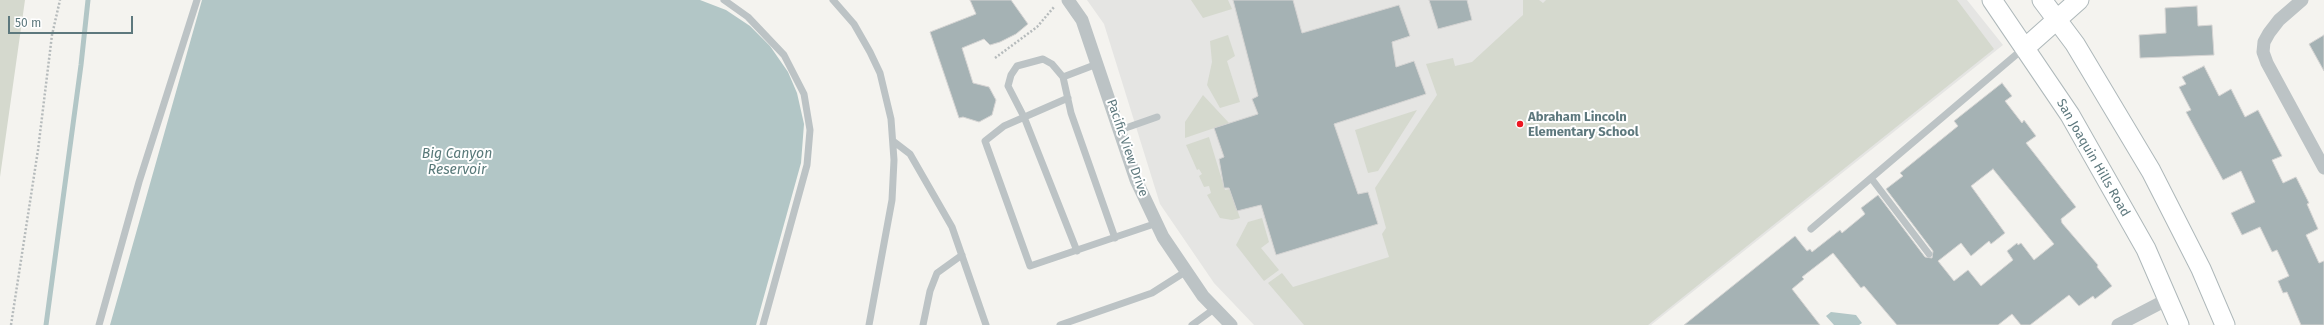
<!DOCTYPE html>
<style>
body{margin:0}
#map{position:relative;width:2324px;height:325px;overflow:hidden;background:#f4f3ef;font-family:"Fira Sans",sans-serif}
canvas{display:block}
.scale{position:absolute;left:8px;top:16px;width:125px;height:18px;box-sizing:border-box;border:2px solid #5d787d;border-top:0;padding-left:5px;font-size:12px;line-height:14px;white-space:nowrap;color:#5d787d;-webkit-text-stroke:3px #fff;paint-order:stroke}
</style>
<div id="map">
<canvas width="2324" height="325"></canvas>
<div class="scale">50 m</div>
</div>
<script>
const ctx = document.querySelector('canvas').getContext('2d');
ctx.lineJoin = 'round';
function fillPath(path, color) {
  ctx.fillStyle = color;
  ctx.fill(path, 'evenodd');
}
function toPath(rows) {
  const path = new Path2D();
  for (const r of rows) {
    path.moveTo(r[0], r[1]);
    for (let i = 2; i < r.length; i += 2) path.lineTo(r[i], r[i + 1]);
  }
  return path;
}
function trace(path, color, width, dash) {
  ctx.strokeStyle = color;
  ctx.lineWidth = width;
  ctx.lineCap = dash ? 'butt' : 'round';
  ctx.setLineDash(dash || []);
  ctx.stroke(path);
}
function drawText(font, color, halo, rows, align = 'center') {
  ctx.font = font + ' "Fira Sans",sans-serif';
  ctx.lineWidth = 4;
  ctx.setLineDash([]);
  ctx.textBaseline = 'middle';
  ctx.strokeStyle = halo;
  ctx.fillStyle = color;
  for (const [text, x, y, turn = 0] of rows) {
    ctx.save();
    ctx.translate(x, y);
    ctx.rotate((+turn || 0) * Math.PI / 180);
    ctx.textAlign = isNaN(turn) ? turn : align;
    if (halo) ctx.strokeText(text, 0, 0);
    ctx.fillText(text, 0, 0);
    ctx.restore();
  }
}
const built = toPath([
 [1087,0,1967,0,2003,45,1651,325,1254,325,1214,283,1160,204,1104,24]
]);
const green = toPath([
 [0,0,25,0,0,177],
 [1191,0,1228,0,1232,9,1203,18],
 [1523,0,1539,0,1543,3,1546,0,1957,0,1994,49,1648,325,1304,325,1268,283,1282,273,1293,287,1389,257,1382,234,1386,228,1375,188,1437,95,1426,64,1453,58,1455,66,1472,62,1523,15],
 [1228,35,1235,56,1227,61,1240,102,1220,108,1207,85,1212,62,1210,41],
 [1203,95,1229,123,1185,138,1185,122],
 [1417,110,1378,171,1368,173,1355,130],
 [1209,137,1225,190,1230,189,1240,218,1232,220,1220,218,1207,195,1211,193,1209,186,1204,187,1199,176,1202,174,1199,169,1197,170,1186,145],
 [1262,218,1269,242,1261,248,1279,270,1264,281,1236,245,1248,222]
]);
const water = toPath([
 [202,0,700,0,726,10,750,26,770,46,788,72,797,93,804,124,801,163,756,325,110,325],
 [1831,312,1856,315,1862,323,1859,325,1834,325,1826,316]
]);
const stream = toPath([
 [46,325,81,65,88,0]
]);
const building = toPath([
 [970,0,1011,0,1028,24,1016,34,1000,42,990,45,984,39,962,48,973,83,989,87,996,100,992,115,979,122,963,117,959,118,930,32,976,14,970,0],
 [1233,0,1293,0,1302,33,1399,5,1410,36,1392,42,1396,67,1414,61,1426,94,1334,124,1358,194,1368,192,1378,224,1276,255,1261,205,1237,211,1229,188,1224,188,1219,159,1224,157,1214,128,1258,114,1252,99,1258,96,1233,0],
 [1429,0,1467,0,1472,20,1438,29,1429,0],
 [2197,6,2198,26,2212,25,2214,55,2140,58,2139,35,2166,33,2165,8,2197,6],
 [2324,35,2324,71,2309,44,2324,35],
 [2204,66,2219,96,2231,89,2245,117,2258,110,2282,156,2272,160,2283,183,2296,177,2309,203,2307,204,2318,229,2306,235,2319,263,2324,261,2324,325,2301,325,2287,292,2283,293,2278,281,2289,276,2277,250,2272,252,2260,227,2242,235,2231,213,2255,202,2241,171,2223,180,2186,112,2191,110,2179,87,2186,84,2182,77,2204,66],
 [2002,83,2012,96,2005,101,2022,123,2024,120,2036,136,2026,143,2076,207,2061,219,2062,223,2098,265,2097,267,2112,286,2095,299,2093,296,2079,306,2069,295,2030,325,2021,325,2012,314,1998,325,1897,325,1864,286,1861,288,1833,253,1802,277,1804,279,1792,289,1820,325,1684,325,1795,236,1807,251,1810,249,1812,252,1840,230,1842,233,1865,214,1861,208,1878,195,1925,257,1932,258,1933,251,1886,189,1903,176,1900,173,1958,126,1954,121,2002,83],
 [1993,169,2054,244,2034,260,2021,243,2018,245,2017,243,2007,251,2013,260,1981,286,1968,270,1954,281,1938,261,1961,243,1971,256,1989,241,1991,244,2005,233,1971,186,1993,169]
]);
const path = toPath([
 [995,58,1037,27,1054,7],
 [11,325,38,150,52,35,60,0]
]);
const lane = toPath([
 [724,0,748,17,784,55,804,94,810,130,807,165,763,325],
 [833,0,854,24,870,52,880,73,891,119,894,160,892,200,869,325],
 [1097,64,1063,77,1071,113,1115,238],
 [1063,77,1052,64,1043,59,1017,66,1011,75,1008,86,1024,117,1077,251],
 [1068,98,1004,126,985,141,1030,266,1157,223],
 [1120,130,1157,117],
 [893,141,910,154,952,227,986,325],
 [1871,178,1929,254],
 [1811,229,2024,48],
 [99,325,139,182,197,0],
 [923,325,930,291,937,273,962,255],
 [1060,325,1152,293,1185,272],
 [1192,325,1214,309]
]);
const street = toPath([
 [1068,0,1082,20,1136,180,1163,237,1203,296,1231,325],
 [2302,0,2279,20,2269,33,2264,42,2263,52,2267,63,2324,168],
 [2118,325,2168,299]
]);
const secondary = toPath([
 [1992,0,2070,115,2146,249,2179,325],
 [2042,0,2075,44,2151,171,2201,269,2225,325],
 [2025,48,2079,0]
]);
const markers = [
 [1520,124,4,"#ed1722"]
];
const poiNames = [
 ["Abraham Lincoln",1528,117],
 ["Elementary School",1528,132]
];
const streetNames = [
 ["Pacific View Drive",1127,148,71],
 ["San Joaquin Hills Road",2093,158,60]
];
const waterNames = [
 ["Big Canyon",457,154],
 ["Reservoir",457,170]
];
fillPath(built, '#e5e5e3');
fillPath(green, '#d5d9ce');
fillPath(water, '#b2c6c6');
trace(stream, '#b2c6c6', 5);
fillPath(building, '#a5b2b4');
trace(building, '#d5d4d3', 1);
trace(secondary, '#aeb8ba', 21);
trace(path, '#b6bbbc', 2.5, [2, 2]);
trace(lane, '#bcc3c5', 7);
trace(street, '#bcc3c5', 13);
trace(secondary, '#fff', 19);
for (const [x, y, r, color] of markers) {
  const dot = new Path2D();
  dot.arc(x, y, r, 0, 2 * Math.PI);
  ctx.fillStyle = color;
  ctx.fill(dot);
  trace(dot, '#fff', 1.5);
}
drawText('bold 13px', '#5d787d', '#fff', poiNames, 'left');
drawText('13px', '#5d787d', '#fff', streetNames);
drawText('italic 14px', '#587979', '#fff', waterNames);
</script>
